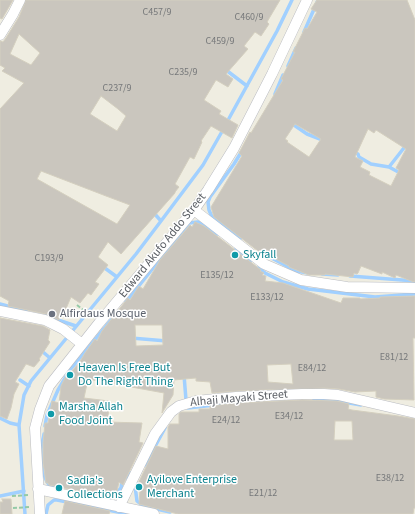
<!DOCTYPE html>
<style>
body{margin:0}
canvas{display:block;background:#efede1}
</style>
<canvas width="415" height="514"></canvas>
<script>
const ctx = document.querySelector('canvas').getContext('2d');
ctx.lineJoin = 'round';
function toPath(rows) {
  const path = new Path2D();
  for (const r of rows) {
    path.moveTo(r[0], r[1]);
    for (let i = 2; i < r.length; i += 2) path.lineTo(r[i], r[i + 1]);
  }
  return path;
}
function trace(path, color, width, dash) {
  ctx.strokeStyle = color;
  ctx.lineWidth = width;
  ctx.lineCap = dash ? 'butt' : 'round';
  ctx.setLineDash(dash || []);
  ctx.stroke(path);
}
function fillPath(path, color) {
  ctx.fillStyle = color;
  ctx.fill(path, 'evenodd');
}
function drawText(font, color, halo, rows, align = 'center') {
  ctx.font = font + ' "Source Sans 3",sans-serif';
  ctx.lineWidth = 3;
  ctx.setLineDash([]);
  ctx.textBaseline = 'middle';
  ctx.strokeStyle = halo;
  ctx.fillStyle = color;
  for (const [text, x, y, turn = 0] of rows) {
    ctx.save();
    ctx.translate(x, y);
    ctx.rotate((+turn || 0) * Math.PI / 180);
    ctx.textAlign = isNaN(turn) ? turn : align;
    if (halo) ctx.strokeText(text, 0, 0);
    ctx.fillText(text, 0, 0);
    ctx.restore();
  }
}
const stream = toPath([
 [304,32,318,0],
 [288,66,296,48],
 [226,70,247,86],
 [275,94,283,75],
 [227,122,277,31,292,0],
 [291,123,307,134,320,139],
 [352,151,358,154,359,157,371,164,389,167,402,174],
 [389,167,407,144],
 [153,212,161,221],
 [241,238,212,217,209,210,208,202,210,197,234,164,242,151],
 [236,248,250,262],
 [266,255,296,271,308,273],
 [102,266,117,277],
 [258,268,265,273,283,282,308,289,375,297,415,294],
 [322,274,338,275],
 [350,276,415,281],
 [126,302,189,223,198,222,217,234],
 [0,304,26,311],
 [46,316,76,326],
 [131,338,167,341],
 [43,352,50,358],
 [184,375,186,400],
 [20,380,29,386],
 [314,399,338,401,361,405],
 [188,408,250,401],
 [0,418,10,423,19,425],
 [45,426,47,415,58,390,70,370,111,320],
 [44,434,41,449,43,472,47,482,50,486,62,490],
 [145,465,165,428],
 [136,483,135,486,137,501,143,506,170,512],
 [0,496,24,491],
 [101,498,110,498,115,495,121,488,122,481,131,473],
 [25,514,19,425,24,395,31,381,136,254,161,221,203,165,224,128],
 [46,514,48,505,54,500,57,500,128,514]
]);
const building = toPath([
 [0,0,13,0,2,19,0,18,0,0],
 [26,0,280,0,267,22,269,24,261,36,255,32,244,46,248,49,226,74,233,79,228,87,216,80,204,100,221,111,219,114,238,125,232,138,211,126,201,141,202,142,194,159,190,157,175,184,179,187,175,192,175,193,121,254,108,242,98,257,108,265,95,282,99,284,91,295,88,293,80,303,71,297,65,311,62,310,59,320,46,314,8,306,9,301,0,296,0,109,24,83,2,71,5,68,0,65,0,41,3,42,6,38,19,17,26,0],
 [19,34,40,53,31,65,10,54,19,34],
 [101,96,118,109,126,116,117,131,90,114,101,96],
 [41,171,106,196,130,205,117,224,37,179,41,171],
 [317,0,407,0,415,20,415,282,411,281,396,275,395,278,382,272,382,274,361,266,358,273,357,274,354,273,353,277,325,274,325,275,309,275,289,267,289,266,270,256,267,258,214,217,211,207,242,156,239,153,250,132,251,133,283,80,281,79,295,52,293,52,305,28,307,29,317,12,311,9,317,0],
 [295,124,321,139,309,157,287,142,288,141,285,139,295,124],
 [368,129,374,133,376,130,406,149,396,168,399,170,391,186,369,175,370,172,360,167,363,161,355,157,368,129],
 [195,222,204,226,261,270,260,271,264,273,262,275,266,276,265,281,283,283,341,303,343,298,360,298,360,299,380,298,380,297,415,296,415,338,413,338,414,400,384,399,376,397,376,391,355,392,339,389,324,388,236,391,212,393,210,382,196,381,196,378,174,380,173,395,162,413,164,393,115,384,115,382,98,379,98,381,88,379,84,398,109,401,108,422,142,423,139,442,143,443,123,485,119,482,116,496,113,495,112,498,49,485,48,483,46,483,43,462,43,443,45,423,48,423,52,401,59,403,61,386,68,372,70,373,79,363,85,353,95,339,97,341,102,331,128,298,130,300,139,286,143,289,160,260,190,225,192,227,195,222],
 [135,325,162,325,163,345,136,346,135,325],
 [291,364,293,384,268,382,267,365,291,364],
 [0,318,43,326,50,330,48,340,50,342,39,359,40,360,34,367,26,364,15,382,19,384,14,394,11,408,7,419,0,416,0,318],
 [302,400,337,401,349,404,348,409,352,410,398,416,415,419,415,508,414,508,413,514,178,514,139,504,140,490,136,490,136,488,156,446,168,449,168,427,170,424,179,424,179,414,181,412,199,412,199,409,210,409,210,406,236,403,302,400],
 [335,421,352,421,353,440,334,440,335,421],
 [2,499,11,499,12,514,0,514,0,502,3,502,2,499],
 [65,501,110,511,109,514,62,514,65,501]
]);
const path = toPath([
 [77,305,92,317],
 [12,496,29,495],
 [13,508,30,507]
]);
const street = toPath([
 [0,35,13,14,20,0],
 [194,210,264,264,301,280,347,287,415,288],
 [0,311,45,320,63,329,82,344],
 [38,489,154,514],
 [119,507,155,434,171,412,179,406,196,401,236,397,302,394,324,394,338,395,415,413],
 [40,514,35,428,40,409,49,386,99,323,194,210,208,190,234,148,272,74,307,0]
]);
const markers = [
 [235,255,4,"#0f9aa8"],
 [52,314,4,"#6b7280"],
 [70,375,4,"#0f9aa8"],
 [51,414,4,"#0f9aa8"],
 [139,487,4,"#0f9aa8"],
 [59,488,4,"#0f9aa8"]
];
const numberNames = [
 ["C457/9",157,13],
 ["C460/9",249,18],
 ["C459/9",220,42],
 ["C235/9",183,73],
 ["C237/9",117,89],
 ["C193/9",49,259],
 ["E135/12",217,276],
 ["E133/12",267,298],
 ["E81/12",394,358],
 ["E84/12",312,369],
 ["E34/12",289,417],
 ["E24/12",226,421],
 ["E38/12",390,479],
 ["E21/12",263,494]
];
const streetNames = [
 ["Edward Akufo Addo Street",163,246,-51],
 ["Alhaji Mayaki Street",239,399,-5]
];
const cultureNames = [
 ["Skyfall",243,255],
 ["Heaven Is Free But",78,368],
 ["Do The Right Thing",78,382],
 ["Marsha Allah",59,407],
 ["Food Joint",59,421],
 ["Ayilove Enterprise",147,480],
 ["Merchant",147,494],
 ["Sadia's",67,481],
 ["Collections",67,495]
];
const worshipNames = [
 ["Alfirdaus Mosque",60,314]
];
trace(stream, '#a1d0ff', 3.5);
fillPath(building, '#cac6be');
trace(building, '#d4cfbf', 1);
trace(street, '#babcc2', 11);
trace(path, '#94caa7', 2, [4, 2]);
trace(street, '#fff', 10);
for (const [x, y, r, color] of markers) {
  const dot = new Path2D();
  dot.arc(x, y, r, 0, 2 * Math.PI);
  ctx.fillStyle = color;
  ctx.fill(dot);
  trace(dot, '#fff', 1.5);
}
drawText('10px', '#76787a', null, numberNames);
drawText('12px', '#5a5e64', '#fff', streetNames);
drawText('12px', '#0d838f', '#fff', cultureNames, 'left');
drawText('12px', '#5b616d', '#fff', worshipNames, 'left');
</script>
